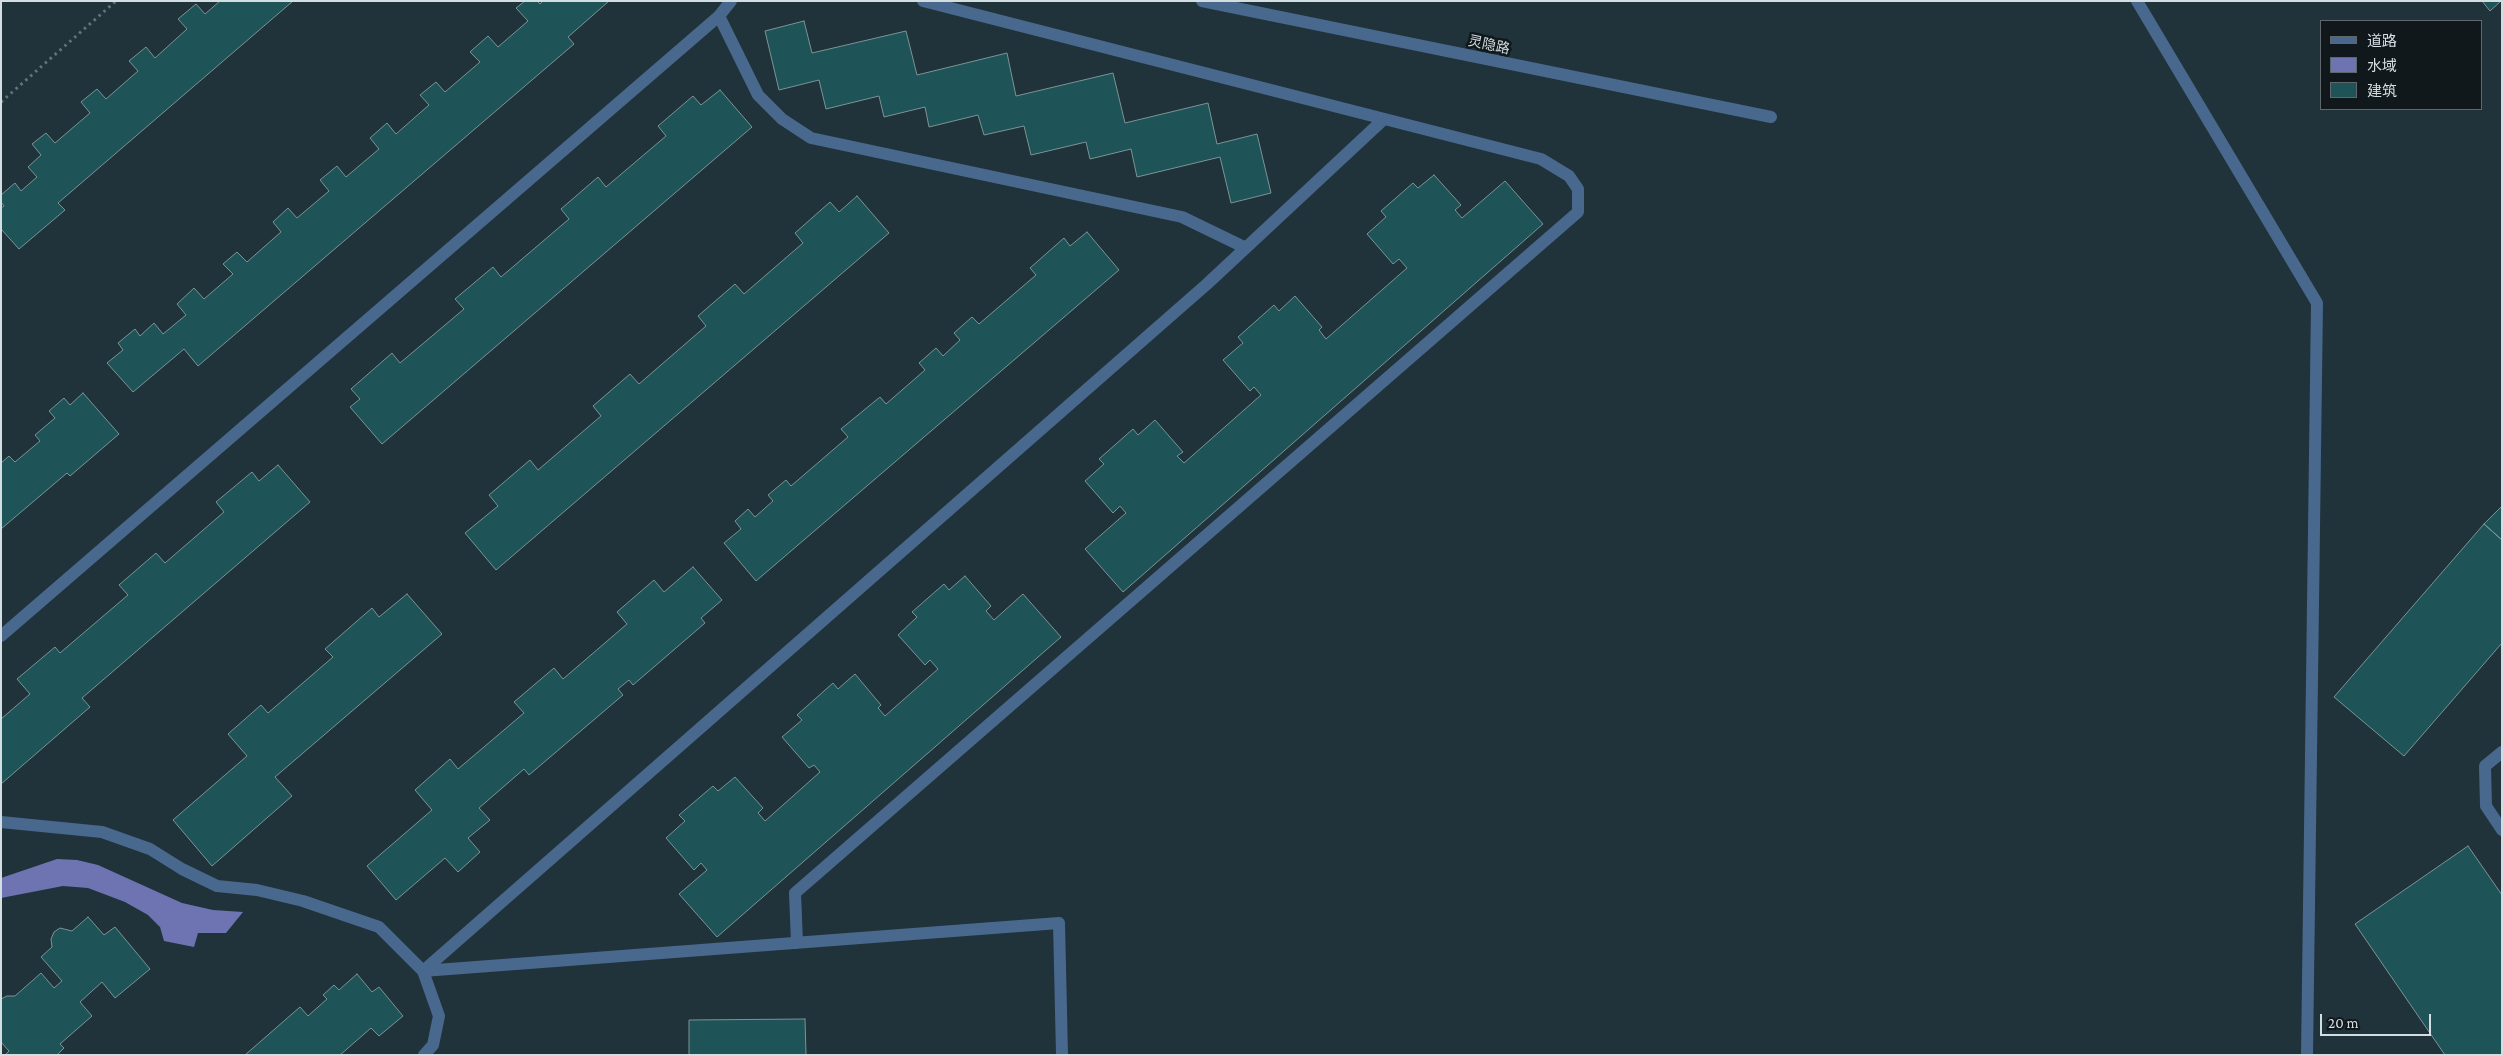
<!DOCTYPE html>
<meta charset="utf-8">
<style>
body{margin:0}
#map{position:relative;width:2503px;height:1056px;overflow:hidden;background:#20323a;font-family:"Crimson Pro","Noto Sans SC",serif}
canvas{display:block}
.frame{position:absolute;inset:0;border:2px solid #d3dee3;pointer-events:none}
.legend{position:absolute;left:2320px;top:20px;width:162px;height:90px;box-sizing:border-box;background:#11181c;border:1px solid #5f676c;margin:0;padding:6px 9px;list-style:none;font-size:15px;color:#d3dee3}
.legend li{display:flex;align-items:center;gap:10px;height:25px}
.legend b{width:25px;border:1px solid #5f676c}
.scale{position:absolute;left:2320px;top:1014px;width:111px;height:22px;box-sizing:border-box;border:2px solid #d3dee3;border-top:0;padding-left:6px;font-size:15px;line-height:18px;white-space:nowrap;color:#d3dee3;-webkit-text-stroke:4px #11181c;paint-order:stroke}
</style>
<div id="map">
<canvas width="2503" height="1056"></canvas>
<div class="frame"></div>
<ul class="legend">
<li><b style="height:6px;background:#48698d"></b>道路</li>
<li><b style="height:14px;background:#6d74b1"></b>水域</li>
<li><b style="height:14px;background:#1e5457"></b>建筑</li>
</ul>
<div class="scale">20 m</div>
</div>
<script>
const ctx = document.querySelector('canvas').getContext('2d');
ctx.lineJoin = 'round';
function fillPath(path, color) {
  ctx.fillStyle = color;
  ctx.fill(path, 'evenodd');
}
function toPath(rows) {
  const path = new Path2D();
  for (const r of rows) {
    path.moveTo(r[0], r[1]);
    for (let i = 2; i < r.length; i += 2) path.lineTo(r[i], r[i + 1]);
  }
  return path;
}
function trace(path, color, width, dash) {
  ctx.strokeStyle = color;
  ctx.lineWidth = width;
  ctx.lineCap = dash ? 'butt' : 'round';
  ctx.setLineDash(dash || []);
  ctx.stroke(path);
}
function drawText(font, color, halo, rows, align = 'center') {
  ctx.font = font + ' "Crimson Pro","Noto Sans SC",serif';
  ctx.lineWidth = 5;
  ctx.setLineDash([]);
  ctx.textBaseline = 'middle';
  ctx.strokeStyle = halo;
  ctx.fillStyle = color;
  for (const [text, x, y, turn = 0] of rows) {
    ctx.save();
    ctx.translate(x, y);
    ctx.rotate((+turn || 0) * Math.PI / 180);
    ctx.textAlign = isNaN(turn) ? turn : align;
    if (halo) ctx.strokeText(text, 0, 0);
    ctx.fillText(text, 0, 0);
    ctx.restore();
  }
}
const water = toPath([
 [57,859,77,860,98,865,182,903,213,910,243,912,226,933,198,933,194,947,164,941,160,927,148,915,125,902,88,888,63,886,1,898,1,878]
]);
const building = toPath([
 [220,1,293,1,58,203,65,210,19,249,1,229,1,208,4,206,1,202,1,195,15,183,21,191,37,177,28,167,41,155,32,144,46,133,55,143,90,113,81,102,97,89,106,99,138,71,129,61,146,47,155,58,187,29,178,19,196,4,205,14,220,1],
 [525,1,537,1,540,4,543,1,609,1,568,37,574,44,198,366,184,349,133,392,107,363,123,350,118,343,135,329,140,336,154,323,163,334,186,315,177,304,194,288,204,299,233,274,223,264,237,252,247,262,281,232,273,222,288,208,297,218,329,191,320,180,337,166,346,177,379,149,370,138,387,123,396,134,429,105,420,95,436,82,445,92,480,62,470,52,488,36,498,47,528,21,516,8,525,1],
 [2482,1,2501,1,2490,11,2482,1],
 [804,21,812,53,906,31,917,75,1007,53,1016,96,1113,73,1125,123,1208,103,1217,144,1257,134,1271,193,1231,203,1220,157,1137,177,1131,149,1090,159,1086,142,1031,155,1024,126,984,135,978,115,929,127,925,107,884,117,879,96,826,109,819,80,779,90,765,31,804,21],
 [720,90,752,127,382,444,350,407,360,399,351,389,392,353,400,363,464,309,455,299,493,267,501,277,569,219,561,209,598,177,606,187,666,136,658,126,693,96,701,105,720,90],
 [1434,175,1461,205,1455,210,1462,218,1505,181,1543,224,1123,592,1085,549,1126,513,1120,506,1113,513,1085,481,1104,464,1099,459,1133,429,1138,435,1155,420,1183,452,1177,456,1184,463,1261,395,1254,387,1250,391,1223,360,1243,343,1238,337,1274,305,1279,311,1295,296,1322,327,1319,330,1326,339,1407,268,1399,259,1393,264,1367,234,1386,217,1381,211,1413,183,1418,188,1434,175],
 [857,196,889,233,496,570,465,533,498,506,489,495,530,460,538,470,601,416,593,406,630,374,639,384,706,326,698,316,735,284,744,294,803,243,795,233,830,202,839,212,857,196],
 [1087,232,1119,270,756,581,724,543,741,529,735,521,748,509,755,517,773,501,768,495,786,480,791,486,848,437,841,429,880,397,886,404,925,370,919,363,936,348,943,356,960,340,954,333,972,317,979,324,1036,275,1030,268,1064,238,1070,246,1087,232],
 [83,393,119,434,70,476,67,473,1,529,1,463,9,456,15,462,40,441,35,435,55,418,49,411,64,398,70,405,83,393],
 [278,465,310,502,82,698,90,707,1,784,1,719,30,694,17,679,55,647,60,653,128,595,119,585,156,553,165,563,224,512,216,502,252,472,259,481,278,465],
 [2502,506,2502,540,2484,524,2502,506],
 [2484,524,2502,540,2502,643,2404,756,2334,697,2484,524],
 [693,567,722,600,701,618,705,623,633,685,629,680,618,689,623,695,529,775,524,769,479,808,490,820,468,838,480,852,458,872,445,858,396,900,367,866,432,810,415,790,450,759,458,769,524,713,514,702,554,668,563,679,627,624,617,612,654,580,664,592,693,567],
 [965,576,991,606,986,611,994,620,1023,594,1061,637,717,937,679,894,707,870,701,863,694,870,666,838,685,821,679,815,713,786,718,791,735,777,763,808,758,813,765,821,820,772,814,765,809,768,782,737,802,720,797,715,833,683,838,689,855,674,881,705,878,708,885,716,938,669,930,660,925,665,898,635,917,617,912,612,944,584,949,590,965,576],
 [407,594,442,634,275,777,292,796,212,866,173,820,247,756,228,734,261,705,268,713,333,657,325,649,372,608,379,617,407,594],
 [2468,846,2502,895,2502,1055,2445,1055,2355,924,2468,846],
 [88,917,104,935,115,927,150,969,115,998,102,982,80,1002,92,1016,60,1044,64,1048,57,1055,5,1055,9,1051,1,1042,1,999,7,996,15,996,41,973,54,988,62,981,41,957,52,947,51,939,54,932,60,928,72,931,88,917],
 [357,974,372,992,379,987,403,1016,379,1036,371,1028,340,1055,245,1055,300,1007,308,1016,327,999,323,995,334,985,339,990,357,974],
 [805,1019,806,1055,689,1055,689,1020,805,1019]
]);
const path = toPath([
 [1,102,116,1]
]);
const lane = toPath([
 [719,16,758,95,782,119,811,138,1182,217,1246,248],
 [1,636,719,16,731,1],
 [2502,752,2485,766,2486,806,2502,830],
 [1,822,102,832,150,849,182,869,217,886,257,890,303,901,379,927,423,971,439,1016,433,1045,424,1055],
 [797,943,795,893,1578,212,1578,189,1569,176,1541,159,923,1],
 [423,971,1207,284,1384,119],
 [423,971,1059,923,1062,1055]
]);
const street = toPath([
 [1202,1,1771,117],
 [2137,1,2317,303,2307,1055]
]);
const streetNames = [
 ["灵隐路",1489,45,12]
];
fillPath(water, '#6d74b1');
fillPath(building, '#1e5457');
trace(building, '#7c9496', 1);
trace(path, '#63737a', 3, [2.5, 4]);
trace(lane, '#48698d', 12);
trace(street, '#48698d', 12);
drawText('14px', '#d3dee3', '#11181c', streetNames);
</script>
